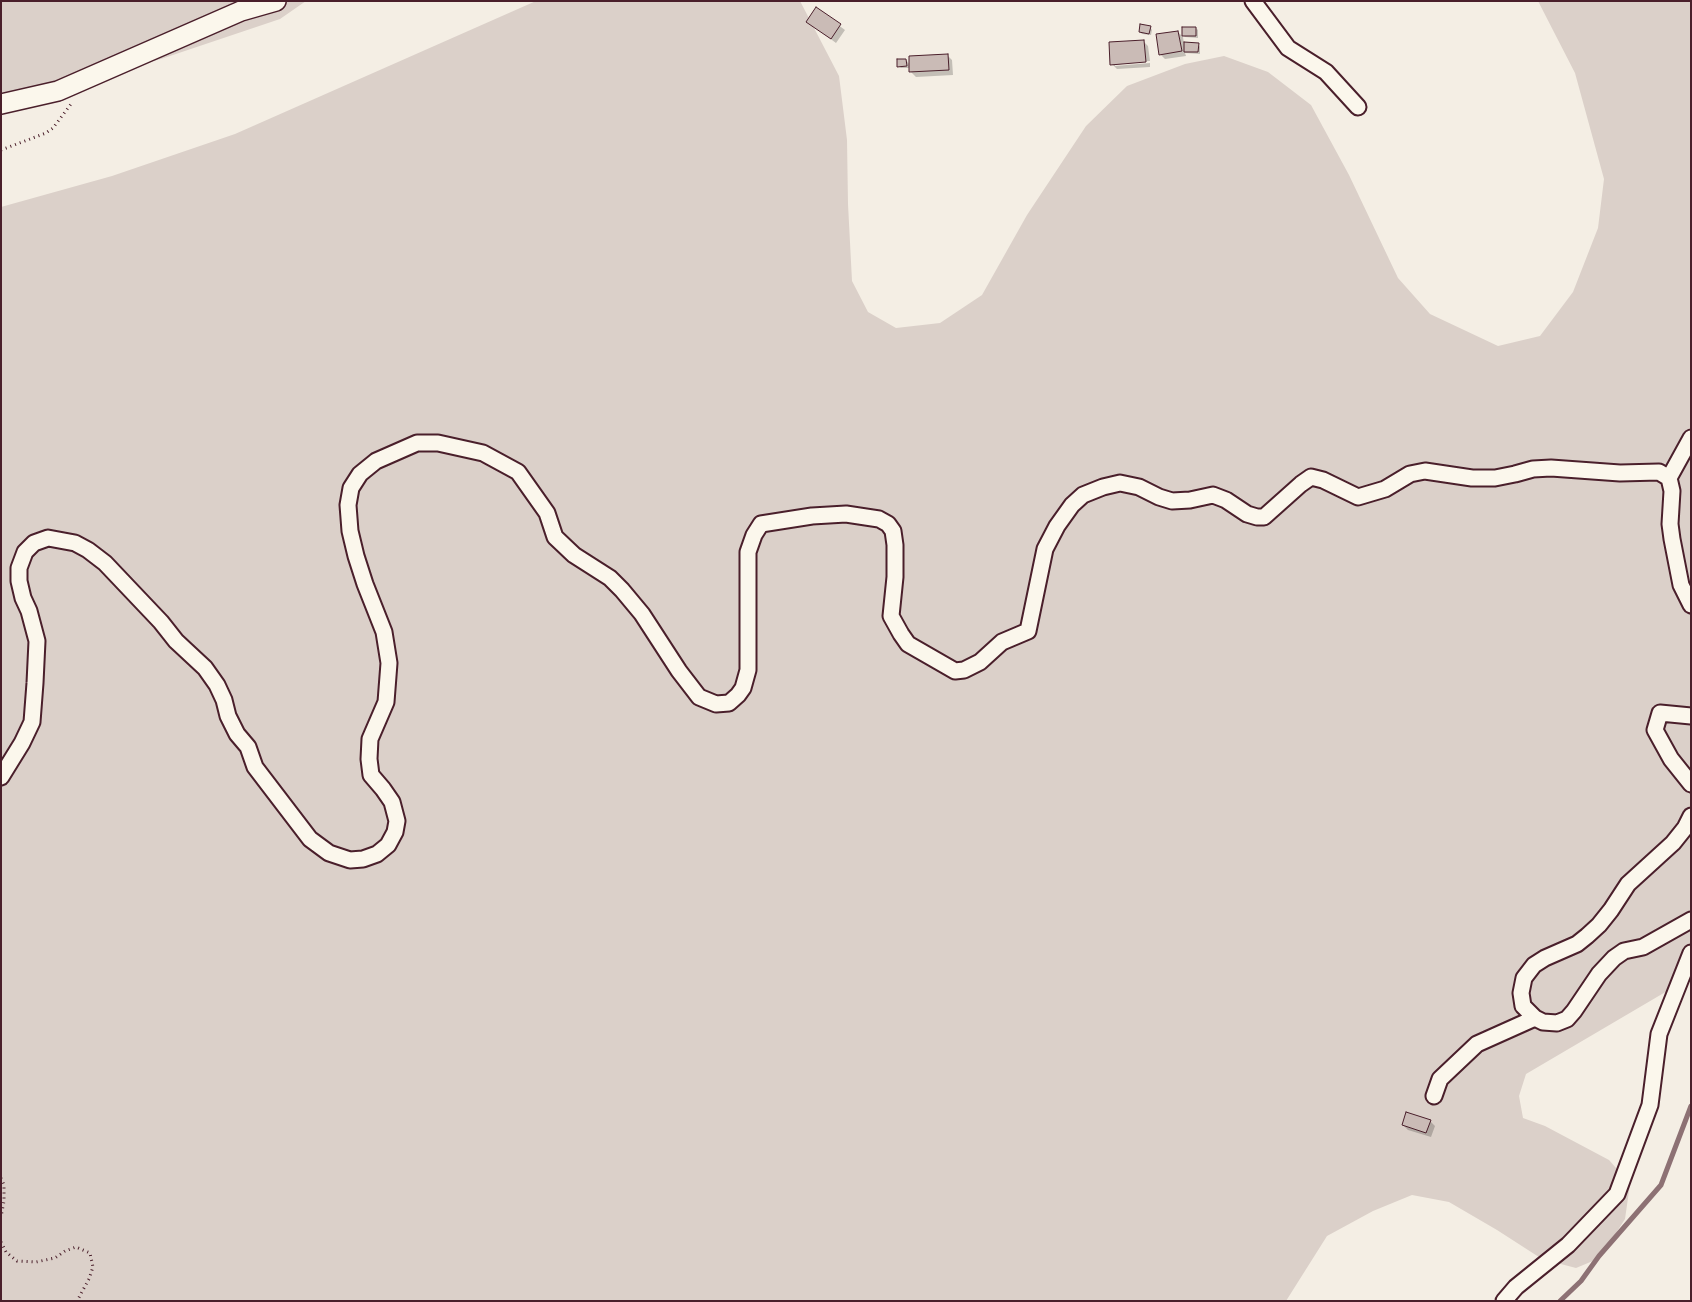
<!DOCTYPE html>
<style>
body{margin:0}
#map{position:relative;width:1692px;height:1302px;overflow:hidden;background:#f4eee4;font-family:Itim,sans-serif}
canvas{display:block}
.frame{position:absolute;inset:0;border:2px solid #4a1f2b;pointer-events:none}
</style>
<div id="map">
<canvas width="1692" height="1302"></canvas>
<div class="frame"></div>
</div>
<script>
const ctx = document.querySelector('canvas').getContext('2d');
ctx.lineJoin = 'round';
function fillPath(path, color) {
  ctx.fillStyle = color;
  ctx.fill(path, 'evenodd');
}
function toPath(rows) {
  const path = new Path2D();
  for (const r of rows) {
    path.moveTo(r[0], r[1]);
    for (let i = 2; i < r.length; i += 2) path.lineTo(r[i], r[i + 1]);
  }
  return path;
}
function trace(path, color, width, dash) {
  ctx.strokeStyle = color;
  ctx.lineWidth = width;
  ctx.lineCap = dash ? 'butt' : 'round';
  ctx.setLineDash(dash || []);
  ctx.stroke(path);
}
const green = toPath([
 [1,1,306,1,280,19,161,59,1,100],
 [536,1,800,1,839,76,847,140,848,204,852,281,868,312,896,328,940,323,982,295,1027,215,1086,126,1127,86,1185,64,1224,56,1268,72,1311,105,1349,175,1398,278,1430,314,1498,346,1540,336,1573,292,1598,228,1604,179,1575,73,1538,1,1691,1,1691,977,1526,1074,1519,1096,1523,1118,1545,1126,1609,1160,1630,1184,1625,1219,1600,1258,1576,1268,1542,1259,1497,1230,1449,1202,1412,1195,1373,1211,1327,1236,1286,1301,1,1301,1,207,112,176,235,134]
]);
const shadow = toPath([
 [817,9,845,30,836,43,808,22],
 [1150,27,1152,30,1151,35,1142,34,1140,32],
 [1196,28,1198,30,1198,38,1185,37,1183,35],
 [1178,32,1183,37,1184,44,1198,44,1200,47,1200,54,1185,53,1186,56,1165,59,1160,54],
 [1143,41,1148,46,1150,61,1115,63,1115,66,1150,63,1150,67,1117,69,1112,64],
 [947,55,952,60,953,75,916,77,911,72,910,68,901,68,899,66,906,60,910,65],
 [1430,1121,1435,1126,1431,1137,1408,1130,1403,1125]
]);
const stream = toPath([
 [1560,1301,1581,1281,1599,1256,1661,1185,1691,1106]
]);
const building = toPath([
 [816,7,841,24,831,39,806,22,816,7],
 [1140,24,1151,26,1149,34,1139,32,1140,24],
 [1182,27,1196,27,1196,36,1182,36,1182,27],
 [1178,31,1182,51,1159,55,1156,34,1178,31],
 [1144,40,1146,62,1110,65,1109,42,1144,40],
 [1184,42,1199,43,1198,52,1184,52,1184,42],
 [948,54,949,70,909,72,909,56,948,54],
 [897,59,906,59,907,66,897,67,897,59],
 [1406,1112,1431,1120,1426,1133,1402,1125,1406,1112]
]);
const path = toPath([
 [1,150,46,133,53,128,71,104],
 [1,1178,4,1185,4,1201,1,1217],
 [1,1242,6,1252,17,1261,36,1262,55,1258,65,1251,76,1247,90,1253,93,1267,89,1279,77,1301]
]);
const minor = toPath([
 [1253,1,1288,48,1326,72,1358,107],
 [1669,478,1691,438],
 [1691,716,1660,713,1655,730,1671,759,1691,784],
 [1,777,22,743,32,722,35,683,37,641,29,611,23,598,19,581,19,568,25,552,34,543,48,538,75,543,88,550,105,563,161,622,176,641,205,668,217,685,224,700,228,716,237,734,248,747,255,767,310,839,329,853,350,860,363,859,377,854,388,845,395,832,397,821,392,802,383,789,371,775,369,759,370,739,386,702,389,663,384,632,365,584,356,556,350,531,348,505,351,488,360,474,376,461,417,443,438,443,483,453,518,472,547,513,555,537,574,555,610,578,622,590,642,614,679,671,699,697,716,704,729,703,738,695,743,688,748,670,748,552,754,535,761,524,812,516,846,514,879,519,888,524,893,531,895,545,895,577,891,616,901,634,908,644,955,671,964,670,980,662,1002,642,1028,631,1045,549,1057,526,1072,505,1083,495,1103,487,1120,483,1139,487,1159,497,1172,501,1190,500,1213,495,1226,500,1247,514,1257,517,1264,517,1301,484,1311,477,1323,480,1358,497,1385,489,1410,474,1425,471,1472,478,1495,478,1515,474,1533,469,1551,468,1620,473,1659,472,1669,478,1672,491,1670,524,1672,539,1681,585,1691,605],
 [1691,816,1685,828,1673,843,1628,884,1611,910,1599,925,1587,936,1577,944,1545,958,1534,965,1524,978,1521,993,1523,1006,1535,1018,1543,1022,1557,1023,1567,1019,1574,1011,1599,974,1614,958,1624,951,1643,947,1691,920],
 [1434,1096,1440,1079,1477,1044,1535,1018],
 [1504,1301,1516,1287,1568,1245,1617,1194,1650,1105,1659,1034,1691,953]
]);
const tertiary = toPath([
 [1,104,58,91,241,11,276,1]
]);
fillPath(green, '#dbd0c9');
fillPath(shadow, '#0003');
trace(stream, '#8d7174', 5);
fillPath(building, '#cabbb6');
trace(building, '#4a1f2b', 1);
trace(minor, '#4a1f2b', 19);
trace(tertiary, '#4a1f2b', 22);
trace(path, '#4a1f2b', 3, [1, 4]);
trace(minor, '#fbf7ec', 15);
trace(tertiary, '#fbf7ec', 19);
</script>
